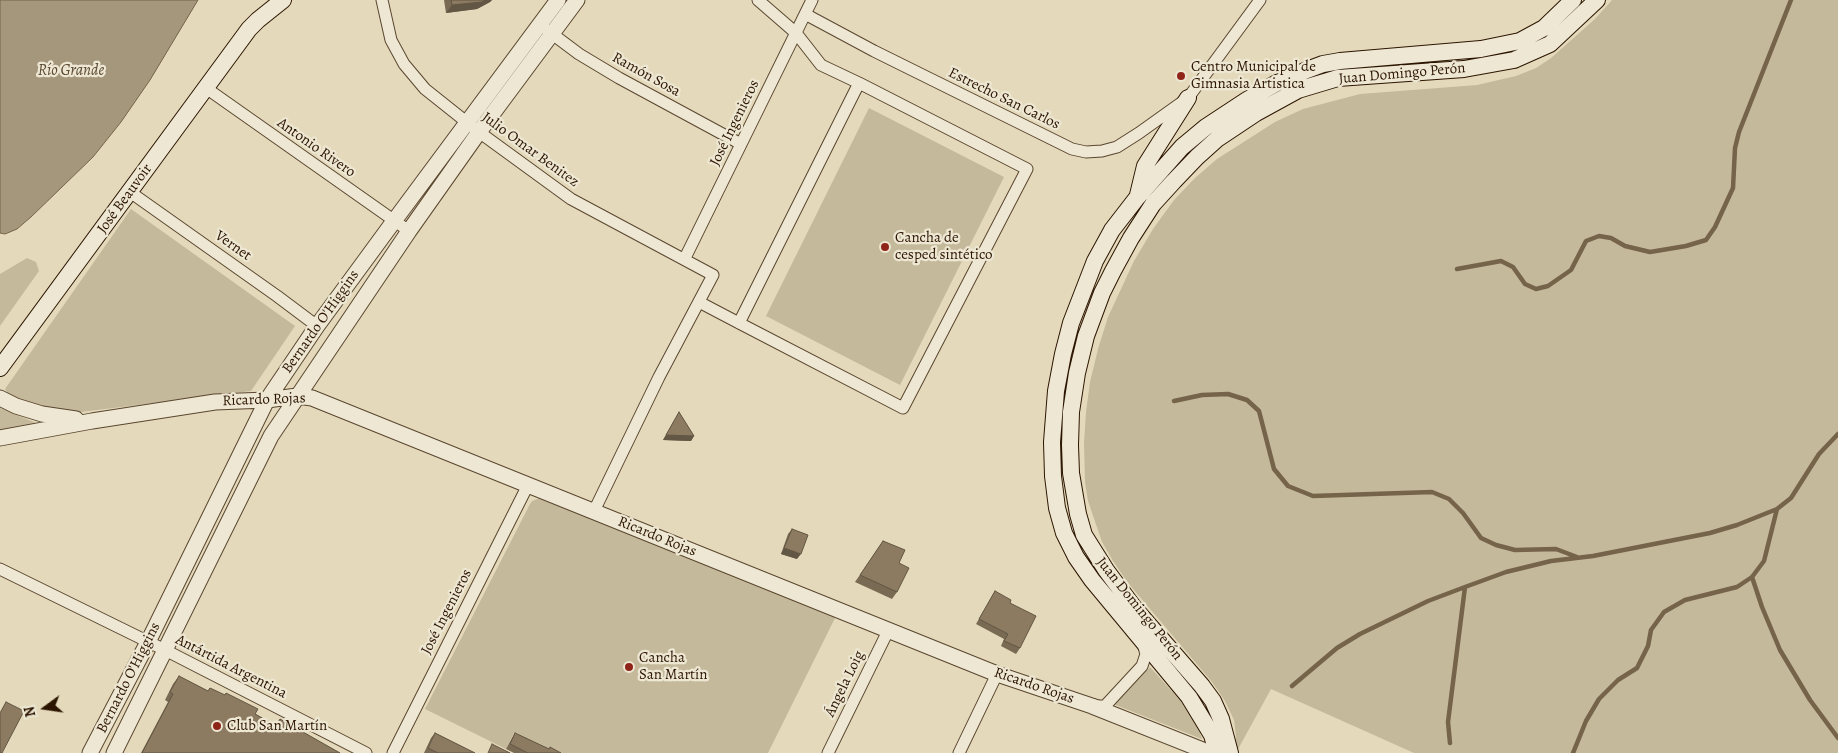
<!DOCTYPE html>
<meta charset="utf-8">
<style>
body{margin:0}
#map{position:relative;width:1838px;height:753px;overflow:hidden;background:#e4dabb;font-family:Alegreya,serif}
canvas{display:block}
.north{position:absolute;left:20px;top:683px;width:50px;height:50px;-webkit-text-stroke:4px #ede7d3;paint-order:stroke;rotate:256deg;font-size:14px;font-weight:700;line-height:20px;text-align:center;color:#2c1500}
.north::after{content:'';display:block;margin:auto;width:18px;height:22px;background:#2c1500;clip-path:polygon(50% 0,100% 100%,50% 72%,0 100%)}
</style>
<div id="map">
<canvas width="1838" height="753"></canvas>
<div class="north">N</div>
</div>
<script>
const ctx = document.querySelector('canvas').getContext('2d');
ctx.lineJoin = 'round';
function fillPath(path, color) {
  ctx.fillStyle = color;
  ctx.fill(path, 'evenodd');
}
function toPath(rows) {
  const path = new Path2D();
  for (const r of rows) {
    path.moveTo(r[0], r[1]);
    for (let i = 2; i < r.length; i += 2) path.lineTo(r[i], r[i + 1]);
  }
  return path;
}
function trace(path, color, width, dash) {
  ctx.strokeStyle = color;
  ctx.lineWidth = width;
  ctx.lineCap = dash ? 'butt' : 'round';
  ctx.setLineDash(dash || []);
  ctx.stroke(path);
}
function drawText(font, color, halo, rows, align = 'center') {
  ctx.font = font + ' Alegreya,serif';
  ctx.lineWidth = 4.5;
  ctx.setLineDash([]);
  ctx.textBaseline = 'middle';
  ctx.strokeStyle = halo;
  ctx.fillStyle = color;
  for (const [text, x, y, turn = 0] of rows) {
    ctx.save();
    ctx.translate(x, y);
    ctx.rotate((+turn || 0) * Math.PI / 180);
    ctx.textAlign = isNaN(turn) ? turn : align;
    if (halo) ctx.strokeText(text, 0, 0);
    ctx.fillText(text, 0, 0);
    ctx.restore();
  }
}
const green = toPath([
 [1612,0,1838,0,1838,753,1414,753,1271,689,1236,753,1233,753,1236,736,1234,720,1225,701,1212,682,1128,583,1113,561,1102,542,1088,501,1085,482,1084,443,1086,412,1090,382,1098,349,1108,317,1134,261,1153,229,1174,200,1195,178,1217,159,1275,122,1303,109,1360,94,1477,85,1516,76,1536,68,1551,58,1595,19],
 [869,108,1004,177,900,385,766,316],
 [131,209,295,326,251,391,65,414,36,405,8,394,5,389],
 [27,258,36,262,39,271,0,326,0,274],
 [0,408,41,425,0,430],
 [540,498,836,616,768,753,556,753,514,733,506,749,425,709,530,504,532,501],
 [1150,667,1179,699,1195,719,1202,739,1113,704]
]);
const water = toPath([
 [0,0,198,0,150,80,121,122,93,157,31,217,17,229,5,234,0,233,0,0]
]);
const stream = toPath([
 [1457,269,1501,261,1513,267,1525,284,1536,289,1548,286,1571,270,1586,241,1599,236,1611,238,1625,246,1650,252,1686,246,1706,240,1715,227,1733,188,1735,148,1739,132,1791,0],
 [1174,401,1202,395,1228,394,1247,400,1259,411,1274,469,1288,486,1313,496,1432,492,1449,499,1463,513,1481,538,1496,545,1515,550,1556,549,1577,557],
 [1752,577,1762,607,1780,650,1810,700,1838,738],
 [1292,686,1337,648,1360,634,1428,601,1465,587,1506,572,1551,561,1593,556,1710,533,1737,525,1777,509,1791,498,1819,454,1838,434],
 [1450,743,1448,722,1465,587],
 [1573,753,1586,721,1599,699,1618,680,1637,668,1648,646,1651,630,1664,612,1685,600,1737,587,1752,577,1764,561,1777,509]
]);
const minor = toPath([
 [382,0,391,40,404,64,425,89,479,132,571,199,713,275,659,377,594,511],
 [758,0,796,33,821,65,859,83],
 [805,14,874,51,1072,149,1086,152,1102,151,1117,147,1139,133,1188,98,1260,0],
 [547,30,579,54,619,78,741,144],
 [206,88,409,231],
 [130,192,277,296,317,326],
 [685,258,812,0],
 [699,302,739,323,903,408,1027,169,859,83,739,323],
 [0,569,165,650,366,753],
 [1093,706,1105,706,1142,666,1146,654,1143,644],
 [393,753,528,485],
 [828,753,889,629],
 [959,753,997,674]
]);
const tertiary = toPath([
 [0,398,16,406,42,414,76,419],
 [0,438,92,421,215,402,267,400,297,396,312,398,997,674,1092,706,1210,753],
 [90,753,148,642,267,400,317,326,394,221,558,0],
 [114,753,271,436,409,231,479,132,577,0]
]);
const secondary = toPath([
 [1138,195,1145,166,1188,98],
 [0,368,249,29,258,20,283,0],
 [1217,753,1212,735,1189,697,1092,580,1076,557,1064,533,1057,508,1053,476,1052,442,1056,391,1063,354,1071,323,1095,261,1112,230,1136,199,1182,147,1206,127,1247,100,1275,84,1307,70,1323,64,1340,61,1481,49,1520,41,1544,28,1573,0],
 [1230,753,1221,719,1213,701,1202,686,1135,609,1106,570,1084,535,1078,514,1071,473,1070,445,1071,412,1077,373,1086,336,1102,293,1113,271,1131,238,1153,204,1174,181,1197,157,1217,139,1256,113,1298,90,1338,78,1464,69,1514,60,1550,44,1597,0]
]);
const wall = toPath([
 [444,0,492,0,490,2,477,9,446,13],
 [679,412,694,436,691,441,663,440],
 [792,529,797,559,781,554,788,534],
 [883,541,899,563,897,592,892,599,855,582],
 [995,591,1010,603,1020,648,1016,654,1001,646,1004,639,976,624],
 [179,676,208,691,210,688,275,725,280,719,340,753,141,753,168,702,165,700,173,684],
 [435,733,475,753,424,753,431,738],
 [515,733,549,749,561,753,514,753,506,749,512,738]
]);
const shadedWall = toPath([
 [485,0,492,0,490,2,477,9,446,13,452,5],
 [666,435,694,436,691,441,663,440],
 [784,548,801,554,797,559,781,554]
]);
const building = toPath([
 [451,0,485,0,482,2,452,5,451,0],
 [679,412,694,436,666,435,679,412],
 [792,529,808,535,801,554,784,548,792,529],
 [883,541,905,550,899,563,909,568,897,592,860,575,883,541],
 [995,591,1011,600,1010,603,1036,616,1020,648,1004,641,1008,634,979,619,995,591],
 [179,676,208,691,210,688,225,695,226,693,258,709,255,714,276,726,280,719,340,753,142,753,173,694,170,692,179,676],
 [6,702,24,711,2,753,0,753,0,713,6,702],
 [435,733,475,753,438,753,428,748,435,733],
 [515,733,549,749,550,747,561,753,528,753,510,744,515,733],
 [492,744,510,753,488,753,492,744]
]);
const markers = [
 [1181,76,5,"#8f2418"],
 [885,247,5,"#8f2418"],
 [629,667,5,"#8f2418"],
 [217,726,5,"#8f2418"]
];
const poiNames = [
 ["Centro Municipal de",1191,67],
 ["Gimnasia Artistica",1191,84],
 ["Cancha de",895,238],
 ["cesped sintético",895,255],
 ["Cancha",639,658],
 ["San Martín",639,675],
 ["Club San Martín",227,726]
];
const streetNames = [
 ["Juan Domingo Perón",1402,74,-5],
 ["Ramón Sosa",646,75,29],
 ["Estrecho San Carlos",1004,99,26],
 ["José Ingenieros",735,123,-64],
 ["Antonio Rivero",316,148,35],
 ["Julio Omar Benitez",530,150,36],
 ["José Beauvoir",125,199,-54],
 ["Vernet",233,246,35],
 ["Bernardo O'Higgins",321,322,-55],
 ["Ricardo Rojas",264,400,-2],
 ["Ricardo Rojas",657,537,22],
 ["Juan Domingo Perón",1139,609,51],
 ["José Ingenieros",447,612,-63],
 ["Antártida Argentina",231,667,27],
 ["Bernardo O'Higgins",129,678,-63],
 ["Ángela Loig",845,684,-64],
 ["Ricardo Rojas",1034,686,19]
];
const waterNames = [
 ["Río Grande",71,71]
];
fillPath(green, '#c5b99b');
fillPath(water, '#a5977b');
trace(water, '#75634a', 1);
trace(stream, '#75634a', 4.5);
trace(minor, '#5a462f', 13);
trace(tertiary, '#5a462f', 17);
trace(secondary, '#2c1500', 18);
trace(minor, '#ede7d3', 11);
trace(tertiary, '#ede7d3', 15);
trace(secondary, '#ede7d3', 16);
fillPath(wall, '#786a53');
fillPath(shadedWall, '#625644');
fillPath(building, '#8c7b61');
trace(building, '#625644', 1);
for (const [x, y, r, color] of markers) {
  const dot = new Path2D();
  dot.arc(x, y, r, 0, 2 * Math.PI);
  ctx.fillStyle = color;
  ctx.fill(dot);
  trace(dot, '#ede7d3', 2);
}
drawText('15px', '#2c1500', '#ede7d3', poiNames, 'left');
drawText('15px', '#2c1500', '#ede7d3', streetNames);
drawText('italic 16px', '#5c4931', '#ede7d3', waterNames);
</script>
